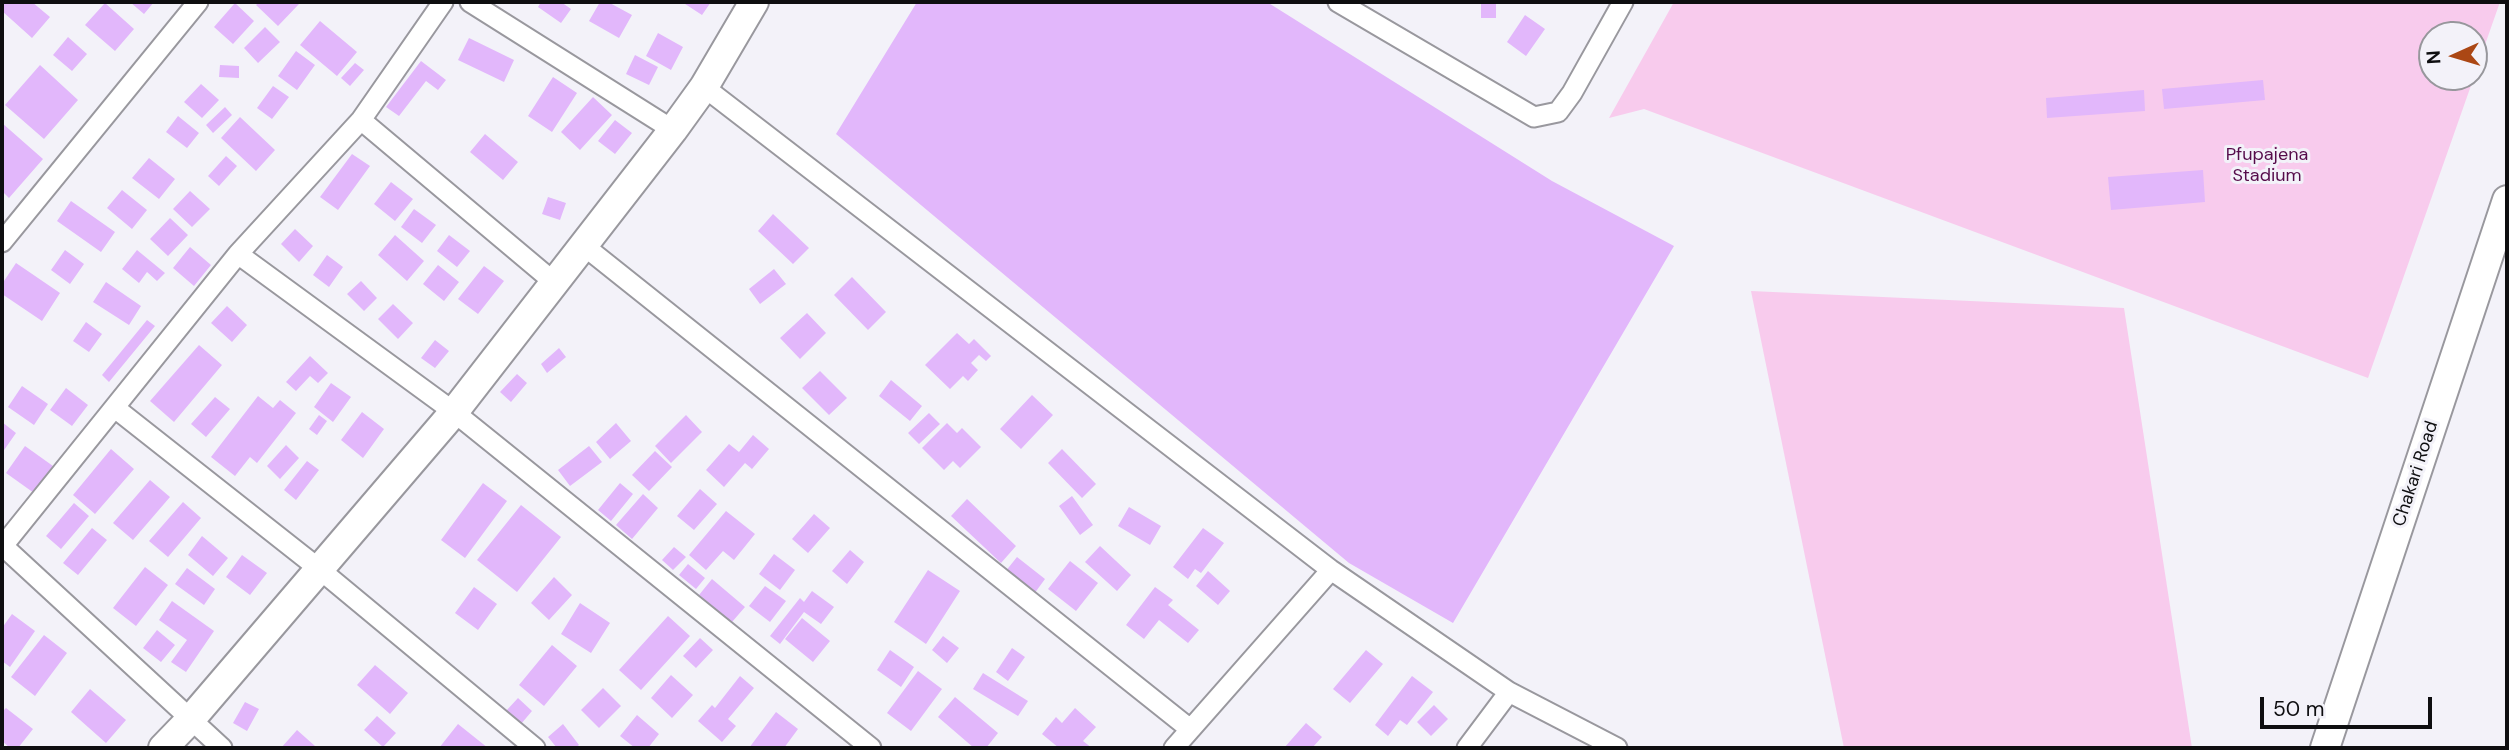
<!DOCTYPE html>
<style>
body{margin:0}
#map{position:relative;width:2509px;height:750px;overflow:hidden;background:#f3f2f9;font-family:"DM Sans",sans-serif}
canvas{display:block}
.frame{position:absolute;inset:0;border:4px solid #0e0e10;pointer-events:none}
.north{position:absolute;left:2418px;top:21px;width:70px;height:70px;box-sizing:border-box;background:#f3f2f9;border:2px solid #97979c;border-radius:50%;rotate:266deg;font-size:19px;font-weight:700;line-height:28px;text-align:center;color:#0e0e10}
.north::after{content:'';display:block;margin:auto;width:24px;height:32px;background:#ab4714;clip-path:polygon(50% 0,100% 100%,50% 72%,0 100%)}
.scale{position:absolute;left:2260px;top:697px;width:172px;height:32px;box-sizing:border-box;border:4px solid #0e0e10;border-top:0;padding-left:9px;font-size:21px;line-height:24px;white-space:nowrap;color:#0e0e10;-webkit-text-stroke:5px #f3f2f9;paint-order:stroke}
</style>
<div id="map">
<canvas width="2509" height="750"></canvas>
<div class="frame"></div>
<div class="north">N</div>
<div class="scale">50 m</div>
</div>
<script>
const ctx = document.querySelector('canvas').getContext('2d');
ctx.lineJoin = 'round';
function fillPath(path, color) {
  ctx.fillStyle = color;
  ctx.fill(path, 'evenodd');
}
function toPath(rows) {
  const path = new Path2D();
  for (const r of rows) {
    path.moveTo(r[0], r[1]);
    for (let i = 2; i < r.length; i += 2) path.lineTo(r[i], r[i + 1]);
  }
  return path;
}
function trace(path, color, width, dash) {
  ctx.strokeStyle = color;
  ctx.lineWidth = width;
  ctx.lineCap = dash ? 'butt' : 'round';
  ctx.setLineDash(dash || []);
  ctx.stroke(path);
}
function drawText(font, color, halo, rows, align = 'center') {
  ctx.font = font + ' "DM Sans",sans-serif';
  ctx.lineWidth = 6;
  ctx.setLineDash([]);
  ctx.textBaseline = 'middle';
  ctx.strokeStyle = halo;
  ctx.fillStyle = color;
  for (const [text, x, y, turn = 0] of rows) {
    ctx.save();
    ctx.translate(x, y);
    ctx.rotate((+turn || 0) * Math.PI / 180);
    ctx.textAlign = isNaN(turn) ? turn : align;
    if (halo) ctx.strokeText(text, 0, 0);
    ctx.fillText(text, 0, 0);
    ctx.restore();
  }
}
const green = toPath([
 [1674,2,2500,2,2474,76,2474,35,2432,35,2432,77,2474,77,2368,378,1644,109,1609,118],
 [1751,291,2124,308,2192,748,1844,748]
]);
const building = toPath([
 [2,2,32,2,50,17,32,38,2,11],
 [130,2,154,2,144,14],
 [259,2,297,2,299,4,278,26,256,5],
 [541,2,561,2,571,9,561,23,538,7],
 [600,2,608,2,632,15,619,38,589,21],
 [682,2,711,2,702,15],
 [917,2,1267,2,1552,181,1674,246,1453,623,1349,563,836,134],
 [1481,2,1496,2,1496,18,1481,18],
 [105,3,134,29,115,51,85,25],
 [235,3,254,21,233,44,214,27],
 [1525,15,1545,29,1526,56,1507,42],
 [320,21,357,52,337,76,300,45],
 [265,27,280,42,258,63,244,48],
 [658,33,683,47,671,70,646,56],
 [68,37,87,54,72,71,53,55],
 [469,38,514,60,504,82,458,60],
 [296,51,315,65,297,90,278,76],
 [635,55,658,67,649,85,626,74],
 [421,61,446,80,438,90,426,81,399,116,386,107],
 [355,63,364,70,350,86,341,78],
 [40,65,78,100,44,139,5,105],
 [220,65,239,66,239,78,219,77],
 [553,77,577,93,552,132,528,116],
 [2263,80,2265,100,2164,109,2162,89],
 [201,84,219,100,202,118,184,102],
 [273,86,289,97,272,119,257,108],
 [2144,90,2145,111,2047,118,2046,98],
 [593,97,612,115,580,150,561,132],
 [225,107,232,115,213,133,206,125],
 [178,116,199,133,187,148,166,132],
 [240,117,275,150,256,171,221,138],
 [615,120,632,133,615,154,598,141],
 [2,123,43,159,9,198,2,191],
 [485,134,518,162,503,180,470,152],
 [352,154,370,166,338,210,320,197],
 [226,156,237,166,219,186,208,176],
 [149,158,175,179,159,199,132,178],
 [2203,170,2205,202,2111,210,2108,177],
 [391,182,413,199,395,221,374,204],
 [122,190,147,210,132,229,107,208],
 [190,191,210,209,192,227,173,209],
 [548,197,566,203,560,220,542,214],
 [71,201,115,232,101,252,57,221],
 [414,209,436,225,422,243,401,227],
 [773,214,809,248,793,264,758,231],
 [170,218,188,235,168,256,150,239],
 [295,229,313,246,299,262,281,244],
 [395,235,424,261,407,281,378,255],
 [449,235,470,251,457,267,437,251],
 [190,247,211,265,194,286,173,268],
 [65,250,84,264,70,284,51,270],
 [137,250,165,273,157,281,147,272,139,283,122,269],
 [327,255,343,267,329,287,313,275],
 [16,263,60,293,42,321,2,294,2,284],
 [438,265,459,282,444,301,423,284],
 [484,266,504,281,478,314,458,299],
 [774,269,786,284,760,304,749,289],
 [852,277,886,312,868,330,834,295],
 [361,281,377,298,364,311,347,294],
 [106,282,141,306,129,325,93,302],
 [393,304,413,323,398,339,378,319],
 [227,306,247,325,232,342,211,323],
 [807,313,826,333,800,359,780,338],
 [147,320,155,326,109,382,102,375],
 [86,322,102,334,89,352,73,341],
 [957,333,969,344,974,339,991,356,986,361,979,355,971,363,978,370,968,381,963,376,950,389,925,365],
 [435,340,449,351,435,368,421,358],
 [199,345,222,365,174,422,150,401],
 [559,348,566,357,547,373,541,364],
 [310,356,328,373,318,383,310,376,296,391,286,382],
 [820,371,847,398,829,415,802,388],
 [517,374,527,383,511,402,500,392],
 [891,380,922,406,910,421,879,396],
 [331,383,351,397,333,422,314,407],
 [22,386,48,404,34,425,8,407],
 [66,388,88,405,72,426,50,410],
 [1032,395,1053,415,1021,449,1000,429],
 [258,396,273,408,280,400,296,413,257,463,250,457,235,476,211,457],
 [215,397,230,409,206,437,191,424],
 [362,412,384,429,363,458,341,440],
 [929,413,940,424,919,444,908,433],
 [319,415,327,421,317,435,309,429],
 [686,415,702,432,671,463,655,446],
 [2,422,16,433,2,453],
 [616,423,631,441,610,459,596,442],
 [947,423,957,433,962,428,981,447,960,468,953,461,944,470,922,448],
 [753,435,769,449,752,469,745,463,724,487,706,470,729,444,739,452],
 [286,445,299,458,280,479,267,466],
 [25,446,53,466,34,493,6,473],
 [589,446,602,462,570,486,558,470],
 [111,449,134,469,95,514,73,495],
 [1062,449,1096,484,1082,498,1048,463],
 [655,451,672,467,649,491,632,475],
 [307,461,319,470,296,500,284,490],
 [150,480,170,497,133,540,113,523],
 [483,483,507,501,465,558,441,540],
 [620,483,633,494,611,521,598,510],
 [700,489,717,504,694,530,677,516],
 [643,494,658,508,632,539,616,525],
 [1072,496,1093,525,1080,535,1059,506],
 [967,499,1016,546,1001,563,951,516],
 [183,502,201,518,168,557,149,541],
 [74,503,89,516,61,549,46,536],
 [521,505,561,537,517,592,477,560],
 [1129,507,1161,526,1150,545,1118,526],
 [726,511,755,534,734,560,723,551,706,570,689,555],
 [814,514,830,528,808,553,792,539],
 [92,528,107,540,78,575,63,563],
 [1203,528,1224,543,1201,573,1195,569,1188,579,1173,567],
 [202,536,228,558,213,576,188,555],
 [1100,546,1131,575,1117,591,1085,562],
 [674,547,686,557,673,570,662,560],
 [850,550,864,562,847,584,832,571],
 [774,554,795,570,780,590,759,574],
 [242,555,267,573,250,595,226,577],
 [1017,557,1045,579,1034,594,1005,572],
 [1070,561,1098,583,1076,611,1048,589],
 [688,564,705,578,696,589,679,575],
 [145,567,168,585,136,626,113,608],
 [187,568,215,589,204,605,175,584],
 [928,570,960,591,926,644,894,622],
 [1208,571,1230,591,1218,605,1196,586],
 [554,577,572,595,549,620,531,603],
 [712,579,745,607,732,622,699,595],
 [765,586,786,601,770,622,749,606],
 [474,587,497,604,478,630,455,613],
 [1155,587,1173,600,1168,605,1199,630,1188,643,1159,620,1144,639,1126,625],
 [812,591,834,607,821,624,804,612,780,644,770,636,800,598,804,602],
 [172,601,214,631,186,672,171,662,187,640,159,620],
 [580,603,610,623,591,653,561,634],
 [12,614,35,631,10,667,2,661,2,628],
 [668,616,690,636,641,690,619,670],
 [802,618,830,641,813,662,785,639],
 [157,630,175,645,161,662,143,648],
 [44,635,67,653,35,696,11,677],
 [943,636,959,648,947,663,932,650],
 [700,638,713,650,696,668,683,656],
 [552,645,577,666,544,706,519,685],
 [1012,648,1025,657,1008,681,996,672],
 [890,650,914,667,901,687,877,670],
 [1366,650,1383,664,1350,703,1333,689],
 [375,665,408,693,390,714,357,685],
 [918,671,942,689,911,731,887,713],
 [983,673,1028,701,1018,716,973,689],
 [671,675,693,695,672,718,651,698],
 [740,676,754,688,728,719,736,726,722,742,698,721,712,705,715,708],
 [1412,676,1433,692,1407,725,1400,720,1388,736,1375,725],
 [603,688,621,706,599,728,581,710],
 [90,689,126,720,106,743,71,712],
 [955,697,998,733,986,748,974,748,938,717],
 [518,698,532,711,521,724,506,711],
 [245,702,259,709,247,731,233,723],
 [1434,705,1448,719,1431,736,1417,722],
 [6,708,33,729,18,748,10,748,2,741,2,712],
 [1075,708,1096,727,1083,741,1092,748,1059,748,1042,734,1056,717,1062,723],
 [776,712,798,729,784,748,749,748],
 [637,715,659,734,648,748,635,748,620,736],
 [377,716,396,733,383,747,364,730],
 [1306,723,1322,737,1312,748,1284,748],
 [458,724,488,748,439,748],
 [563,724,579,745,575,748,557,748,548,737],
 [297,730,315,746,313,748,281,748]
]);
const street = toPath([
 [470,2,673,130],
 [1338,2,1534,117,1558,112,1572,93,1623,2],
 [704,87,1331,570,1509,692,1617,748],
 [361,120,555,283],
 [2,242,198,2],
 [583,245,1190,729],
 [238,254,454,412,871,748],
 [115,408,318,568,535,748],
 [3,546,222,748],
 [2,547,238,254,361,120,443,2],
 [1174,748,1331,570],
 [1467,748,1509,692]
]);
const secondary = toPath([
 [163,748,191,719,454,412,673,130,704,87,754,2],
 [2325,748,2507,200]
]);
const parkNames = [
 ["Pfupajena",2267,155],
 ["Stadium",2267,176]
];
const streetNames = [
 ["Chakari Road",2416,474,-72]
];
fillPath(green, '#f8cbed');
fillPath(building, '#e2b7fb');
trace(street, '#99989e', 23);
trace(secondary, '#99989e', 32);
trace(street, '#fff', 19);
trace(secondary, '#fff', 28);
drawText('18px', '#550b4a', '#f3f2f9', parkNames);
drawText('18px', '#0e0e10', '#f3f2f9', streetNames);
</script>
